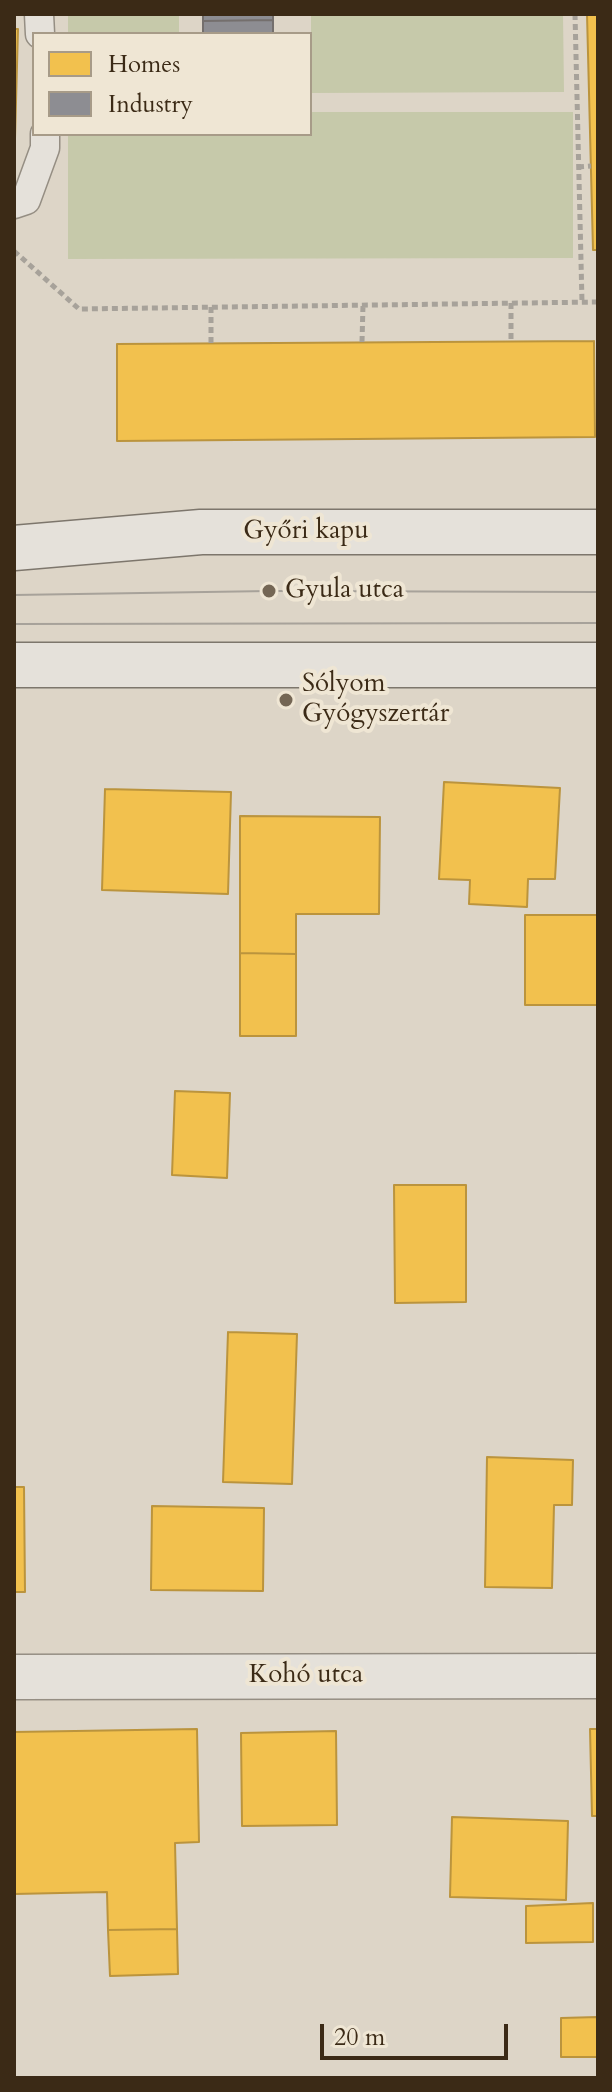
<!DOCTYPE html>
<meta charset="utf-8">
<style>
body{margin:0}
#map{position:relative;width:612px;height:2092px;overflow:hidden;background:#ddd5c7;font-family:Cardo,serif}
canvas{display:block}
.frame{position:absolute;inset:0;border:16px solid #3b2a16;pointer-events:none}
.legend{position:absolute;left:32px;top:32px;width:280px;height:104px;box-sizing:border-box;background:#efe6d4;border:2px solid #a79b88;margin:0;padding:10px 14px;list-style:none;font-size:24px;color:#3b2a16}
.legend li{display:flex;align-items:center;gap:16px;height:40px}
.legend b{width:40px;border:2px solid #a79b88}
.scale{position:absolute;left:320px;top:2024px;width:188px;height:36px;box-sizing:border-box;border:4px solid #3b2a16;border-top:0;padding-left:10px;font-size:24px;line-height:28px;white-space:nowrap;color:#3b2a16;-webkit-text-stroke:6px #efe6d4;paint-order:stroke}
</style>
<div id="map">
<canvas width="612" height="2092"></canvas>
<div class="frame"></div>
<ul class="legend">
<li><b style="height:22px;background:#f2c14e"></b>Homes</li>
<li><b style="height:22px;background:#8d8d92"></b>Industry</li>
</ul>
<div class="scale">20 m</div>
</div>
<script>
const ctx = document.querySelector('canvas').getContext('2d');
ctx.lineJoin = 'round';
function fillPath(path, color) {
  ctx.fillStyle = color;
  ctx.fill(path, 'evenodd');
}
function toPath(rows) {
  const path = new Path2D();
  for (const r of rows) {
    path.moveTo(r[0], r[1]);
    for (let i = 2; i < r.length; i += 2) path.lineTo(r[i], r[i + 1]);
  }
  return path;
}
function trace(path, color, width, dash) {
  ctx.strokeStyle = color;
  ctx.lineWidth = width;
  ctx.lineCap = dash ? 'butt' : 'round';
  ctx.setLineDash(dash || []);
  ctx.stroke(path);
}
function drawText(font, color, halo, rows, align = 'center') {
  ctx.font = font + ' Cardo,serif';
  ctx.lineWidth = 8;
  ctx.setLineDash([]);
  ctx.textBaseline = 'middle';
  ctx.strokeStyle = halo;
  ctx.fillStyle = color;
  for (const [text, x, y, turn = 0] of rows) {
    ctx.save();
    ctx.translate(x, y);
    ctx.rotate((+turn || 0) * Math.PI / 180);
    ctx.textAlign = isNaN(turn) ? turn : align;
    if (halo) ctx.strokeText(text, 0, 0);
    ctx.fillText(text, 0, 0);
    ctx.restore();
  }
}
const green = toPath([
 [68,14,179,14,179,34,68,34],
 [311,14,563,14,564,92,311,93],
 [310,112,573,112,573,258,68,259,68,134,310,134]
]);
const homes = toPath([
 [587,14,598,14,598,250,593,250,587,14],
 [14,29,18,29,14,175,14,29],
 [594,341,595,437,117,441,117,344,594,341],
 [444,782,560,788,555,879,528,879,527,907,469,904,470,880,439,879,444,782],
 [105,789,231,792,228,894,102,890,105,789],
 [240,816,380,817,379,914,296,914,296,954,240,953,240,816],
 [525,915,598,915,598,1005,525,1005,525,915],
 [240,953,296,954,296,1036,240,1036,240,953],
 [175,1091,230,1093,227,1178,172,1175,175,1091],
 [394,1185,466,1185,466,1302,395,1303,394,1185],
 [228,1332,297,1334,292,1484,223,1482,228,1332],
 [487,1457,573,1460,572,1505,554,1505,552,1588,485,1587,487,1457],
 [14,1487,24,1487,25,1592,14,1592,14,1487],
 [152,1506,264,1508,263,1591,151,1590,152,1506],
 [197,1729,199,1842,175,1843,177,1929,108,1930,107,1892,14,1894,14,1732,197,1729],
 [590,1729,598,1729,598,1816,592,1816,590,1729],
 [336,1731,337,1825,242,1826,241,1733,336,1731],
 [452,1817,568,1821,566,1900,450,1897,452,1817],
 [593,1903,593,1942,526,1943,526,1906,593,1903],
 [177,1929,178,1974,110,1976,108,1930,177,1929],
 [598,2017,598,2057,561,2057,561,2018,598,2017]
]);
const industry = toPath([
 [203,14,273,14,273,20,203,21,203,14],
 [273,20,273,34,203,34,203,21,273,20]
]);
const path = toPath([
 [575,14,582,302],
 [578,167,591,166],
 [14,251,79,309,598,302],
 [511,303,511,341],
 [362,342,363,305],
 [211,343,211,307]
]);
const lane = toPath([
 [39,14,40,34],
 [14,204,26,200,45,148,45,134]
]);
const street = toPath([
 [14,1677,598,1676]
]);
const secondary = toPath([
 [14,548,201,532,598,532],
 [14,665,598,665]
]);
const tram = toPath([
 [14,595,269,591,598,592],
 [14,624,598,623]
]);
const markers = [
 [269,591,8,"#746654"],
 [286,700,8,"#746654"]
];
const streetNames = [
 ["Győri kapu",306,532],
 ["Kohó utca",306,1676]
];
const poiNames = [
 ["Gyula utca",285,591],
 ["Sólyom",302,685],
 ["Gyógyszertár",302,715]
];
fillPath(green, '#c6c9aa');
fillPath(homes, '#f2c14e');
trace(homes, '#bb943d', 2);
fillPath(industry, '#8d8d92');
trace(industry, '#746f6d', 2);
trace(lane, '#958e83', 31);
trace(street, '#958e83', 47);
trace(secondary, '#7d766c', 47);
trace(path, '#a7a29a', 5, [6, 4]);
trace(lane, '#e5e1da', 28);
trace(street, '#e5e1da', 44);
trace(secondary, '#e5e1da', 44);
trace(tram, '#a7a29a', 2);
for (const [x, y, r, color] of markers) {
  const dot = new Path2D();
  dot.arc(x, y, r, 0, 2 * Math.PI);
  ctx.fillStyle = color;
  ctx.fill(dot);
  trace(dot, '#efe6d4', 3);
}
drawText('26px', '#3b2a16', '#efe6d4', streetNames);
drawText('26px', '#3b2a16', '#efe6d4', poiNames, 'left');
</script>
